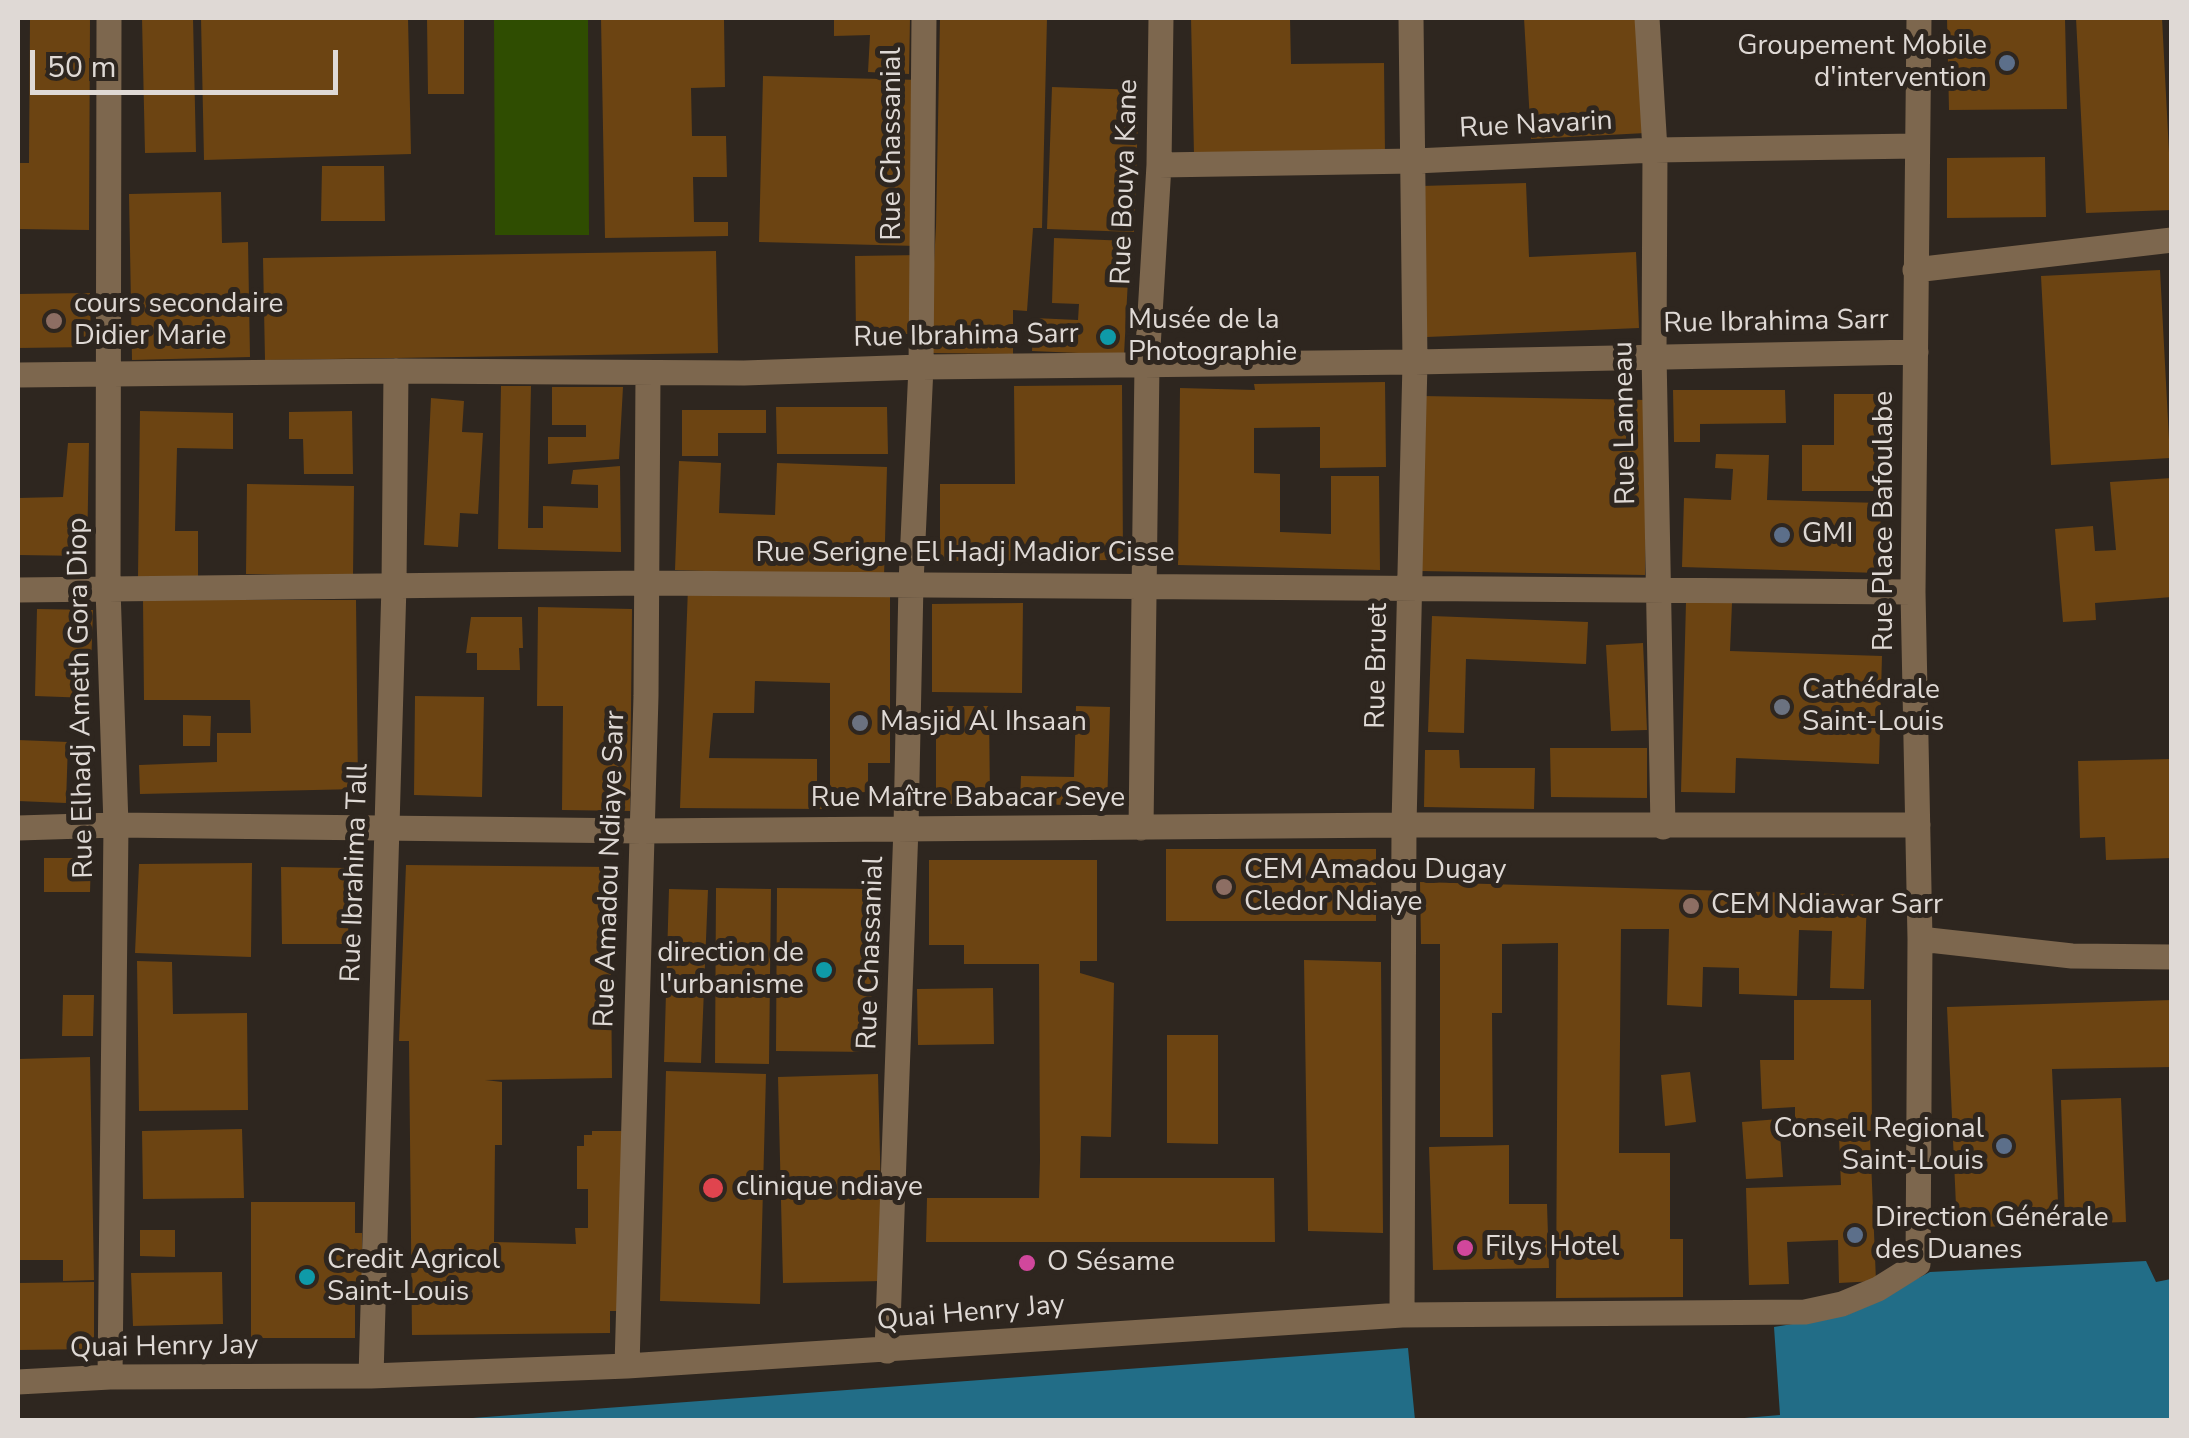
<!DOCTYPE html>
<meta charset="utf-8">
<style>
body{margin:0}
#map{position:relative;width:2189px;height:1438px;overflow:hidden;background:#2e261f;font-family:"Nunito Sans",sans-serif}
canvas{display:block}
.frame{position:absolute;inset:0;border:20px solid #dfd9d5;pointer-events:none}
.scale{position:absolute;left:30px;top:50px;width:308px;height:45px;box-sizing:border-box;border:5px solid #dfd9d5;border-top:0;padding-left:12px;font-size:30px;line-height:35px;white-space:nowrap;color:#dfd9d5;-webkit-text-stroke:8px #2e261f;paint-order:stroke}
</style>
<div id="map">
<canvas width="2189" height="1438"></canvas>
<div class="frame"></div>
<div class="scale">50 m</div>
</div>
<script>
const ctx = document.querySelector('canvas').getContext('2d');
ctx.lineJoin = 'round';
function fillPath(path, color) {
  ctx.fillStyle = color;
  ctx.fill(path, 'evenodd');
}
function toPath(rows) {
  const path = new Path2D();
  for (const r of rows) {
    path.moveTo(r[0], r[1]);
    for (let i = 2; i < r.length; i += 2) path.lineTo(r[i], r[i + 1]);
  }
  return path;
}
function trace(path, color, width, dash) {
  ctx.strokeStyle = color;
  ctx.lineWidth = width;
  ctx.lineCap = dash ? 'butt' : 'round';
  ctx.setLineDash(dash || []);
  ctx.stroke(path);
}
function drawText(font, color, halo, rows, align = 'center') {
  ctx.font = font + ' "Nunito Sans",sans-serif';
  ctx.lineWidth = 10;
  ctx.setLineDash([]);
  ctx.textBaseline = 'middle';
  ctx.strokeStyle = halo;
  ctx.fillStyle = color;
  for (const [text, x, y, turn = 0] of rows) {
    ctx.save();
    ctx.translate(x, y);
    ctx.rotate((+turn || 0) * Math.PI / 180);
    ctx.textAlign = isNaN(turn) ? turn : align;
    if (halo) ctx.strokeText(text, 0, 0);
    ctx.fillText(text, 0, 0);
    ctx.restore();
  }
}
const green = toPath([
 [494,18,588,18,589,235,495,235]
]);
const water = toPath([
 [2146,1261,2156,1282,2171,1279,2171,1420,1721,1420,1780,1415,1774,1327,1847,1315,1930,1272],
 [1408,1348,1415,1420,446,1420]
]);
const building = toPath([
 [30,18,90,18,89,230,18,229,18,163,29,163],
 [142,18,193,18,196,152,145,153],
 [201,18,408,18,411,154,204,160],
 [427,18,464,18,464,94,428,94],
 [601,18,724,20,725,87,691,88,692,136,726,136,727,177,693,177,694,222,728,222,728,236,605,238],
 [834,18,910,18,909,74,868,72,870,35,834,36],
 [940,18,1047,18,1042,228,1033,228,1027,311,1013,310,1013,354,929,353,936,226],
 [1191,18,1290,18,1291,64,1384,63,1385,154,1194,155],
 [1524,18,1639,18,1646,133,1531,139],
 [1947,18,2065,18,2067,109,1949,110],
 [2076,18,2162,18,2172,210,2086,213],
 [763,76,921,80,917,246,759,242],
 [1052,87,1139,90,1134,232,1047,229],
 [2045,157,2046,217,1947,218,1947,158],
 [322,166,384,166,385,221,321,221],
 [1526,183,1529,257,1636,252,1639,328,1427,337,1421,186],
 [221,192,222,243,248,242,250,357,132,360,129,194],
 [1054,238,1130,241,1124,355,1032,351,1034,318,1078,320,1079,304,1052,303],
 [716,251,718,353,265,360,263,258],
 [920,255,909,334,856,334,855,256],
 [2160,270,2170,458,2051,465,2041,276],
 [90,293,91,347,18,348,18,294],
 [1385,382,1386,467,1320,468,1320,427,1254,428,1254,473,1280,474,1280,532,1331,534,1331,476,1379,476,1380,570,1178,565,1180,388,1255,390,1254,384],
 [1122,385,1123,560,940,561,940,484,1015,484,1014,386],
 [501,386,531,386,528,528,543,528,543,506,598,508,598,485,571,484,573,470,620,466,621,552,498,549],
 [552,387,623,387,619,459,548,464,548,437,586,437,586,425,552,425],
 [1673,390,1785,390,1786,423,1700,424,1700,442,1674,442],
 [1834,394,1886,394,1887,491,1802,491,1802,445,1834,445],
 [1422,396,1648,400,1645,575,1420,571],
 [431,398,464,401,462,432,483,433,478,514,460,513,458,547,424,545],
 [776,407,887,407,888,454,777,454],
 [682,410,766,410,766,433,718,433,718,456,682,456],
 [140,411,233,413,233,449,177,448,175,531,198,531,198,577,138,577],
 [352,411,353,474,304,474,303,439,289,439,289,412],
 [68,443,89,443,87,556,18,555,18,498,63,497],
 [1716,454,1769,455,1767,500,1881,503,1879,573,1682,567,1684,498,1731,500,1733,469,1715,468],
 [679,461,721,463,719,513,775,515,777,463,887,467,884,577,675,570],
 [2172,478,2172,597,2095,603,2096,620,2063,622,2055,529,2093,526,2095,551,2116,550,2110,482],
 [247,484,354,486,353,576,246,574],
 [688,587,890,592,890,763,868,763,868,792,830,793,830,683,755,681,754,713,713,713,709,758,817,759,817,784,823,784,822,809,680,808],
 [143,600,356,600,358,789,140,794,139,765,217,762,217,733,251,733,250,700,144,700],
 [1686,602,1732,603,1730,651,1882,656,1879,764,1736,758,1735,793,1681,792],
 [1023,603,1022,693,932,692,932,604],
 [538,607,632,609,630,811,562,810,563,706,537,706],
 [37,609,93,610,90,698,35,696],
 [1432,616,1588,622,1586,664,1466,659,1464,733,1428,732],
 [471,617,522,617,523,648,519,648,520,670,477,670,477,653,466,653],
 [1643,643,1647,730,1611,731,1606,645],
 [415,696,484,697,482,797,414,795],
 [936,706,989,706,990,804,936,804],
 [1076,706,1110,707,1107,807,1020,803,1021,776,1074,777],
 [183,715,211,716,210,746,183,746],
 [18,740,68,742,66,803,18,801],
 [1550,748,1647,748,1647,798,1551,797],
 [1425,750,1459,750,1460,768,1535,768,1534,809,1424,807],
 [2172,759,2172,858,2106,860,2105,837,2080,838,2078,761],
 [1166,849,1376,849,1376,921,1166,921],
 [44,858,91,858,90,892,44,892],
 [929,860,1097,860,1097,961,1080,961,1080,973,1114,983,1111,1137,1081,1136,1080,1178,1274,1178,1275,1242,926,1242,927,1198,1039,1198,1040,1161,1039,964,964,964,964,945,929,945],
 [252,863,251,957,135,953,139,864],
 [406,865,610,867,612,1078,485,1080,502,1082,502,1145,495,1145,494,1242,576,1244,575,1228,588,1228,588,1189,577,1189,577,1146,584,1146,584,1135,592,1135,592,1131,622,1131,625,1311,610,1311,610,1333,412,1335,409,1041,399,1041],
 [281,867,349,868,348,944,282,944],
 [1420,882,1867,895,1864,989,1830,988,1832,931,1799,930,1797,996,1739,994,1739,968,1703,967,1702,1007,1667,1005,1669,929,1621,929,1619,1153,1670,1153,1670,1239,1683,1239,1683,1297,1556,1298,1558,943,1502,944,1502,1013,1492,1013,1493,1137,1440,1137,1440,944,1421,944],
 [716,888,771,889,769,1064,715,1063],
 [777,888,872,889,871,1052,776,1051],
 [669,889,708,890,701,1063,664,1062],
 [1304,960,1381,962,1383,1233,1308,1231],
 [137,961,172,962,173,1014,247,1013,248,1110,139,1111],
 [993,988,994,1044,918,1045,917,989],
 [63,995,94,995,93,1036,62,1036],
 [1794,1000,1871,1000,1872,1131,1795,1131,1795,1107,1762,1109,1760,1060,1794,1060],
 [2172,1000,2172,1067,2052,1069,2059,1224,1957,1228,1947,1007],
 [1167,1035,1218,1035,1218,1144,1167,1143],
 [90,1057,94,1280,63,1281,63,1260,18,1260,18,1059],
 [666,1071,766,1074,760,1304,660,1301],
 [1690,1072,1696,1122,1665,1126,1661,1075],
 [878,1074,883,1281,783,1283,778,1077],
 [2121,1098,2126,1222,2065,1224,2061,1100],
 [1779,1119,1783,1177,1746,1179,1742,1122],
 [242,1129,244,1198,143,1199,142,1131],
 [1870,1136,1876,1281,1839,1283,1838,1240,1787,1242,1789,1284,1749,1285,1746,1188,1841,1185,1839,1137],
 [1509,1145,1509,1204,1547,1204,1549,1268,1433,1270,1429,1147],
 [251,1202,355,1202,355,1233,362,1233,362,1288,355,1288,355,1338,251,1338],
 [140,1230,175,1230,175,1257,140,1256],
 [222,1272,223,1324,133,1326,131,1273],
 [94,1282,94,1349,18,1350,18,1283]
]);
const minor = toPath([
 [109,18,108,589,116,825,110,1377],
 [1647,18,1655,150,1654,354,1663,827],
 [1159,165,1415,161,1655,150,1916,146],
 [1915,270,2172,240],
 [18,375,396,371,744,373,921,367,1415,362,1916,352],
 [18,590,646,583,1913,592],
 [18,828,116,825,642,831,1404,825,1918,825],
 [1141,828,1147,364,1159,165,1161,18],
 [1920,939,2072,956,2172,957],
 [1402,1315,1404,825,1415,362,1411,18],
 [887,1351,906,827,911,583,921,367,924,18],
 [627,1366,646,696,648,373],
 [371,1376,394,585,396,371],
 [18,1382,110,1377,371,1376,627,1366,1402,1315,1805,1312,1842,1304,1878,1289,1918,1264,1920,939,1913,592,1919,18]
]);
const markers = [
 [2007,63,10,"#5c6f8a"],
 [54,321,10,"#8d6e63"],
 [1108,337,10,"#0f9aa8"],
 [1782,535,10,"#5c6f8a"],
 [1782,707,10,"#6b7280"],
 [860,723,10,"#6b7280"],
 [1224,887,10,"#8d6e63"],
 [1691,906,10,"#8d6e63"],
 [824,970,10,"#0f9aa8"],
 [2004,1146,10,"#5c6f8a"],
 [713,1188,12,"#e0444e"],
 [1855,1235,10,"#5c6f8a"],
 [1465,1248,10,"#d1479c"],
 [1027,1263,10,"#d1479c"],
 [307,1277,10,"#0f9aa8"]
];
const poiNames = [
 ["Groupement Mobile",1987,47,"right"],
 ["d'intervention",1987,79,"right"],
 ["cours secondaire",74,305],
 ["Didier Marie",74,337],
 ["Musée de la",1128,321],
 ["Photographie",1128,353],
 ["GMI",1802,535],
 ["Cathédrale",1802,691],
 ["Saint-Louis",1802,723],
 ["Masjid Al Ihsaan",880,723],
 ["CEM Amadou Dugay",1244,871],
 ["Cledor Ndiaye",1244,903],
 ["CEM Ndiawar Sarr",1711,906],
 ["direction de",804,954,"right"],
 ["l'urbanisme",804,986,"right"],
 ["Conseil Regional",1984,1130,"right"],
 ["Saint-Louis",1984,1162,"right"],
 ["clinique ndiaye",736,1188],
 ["Direction Générale",1875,1219],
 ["des Duanes",1875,1251],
 ["Filys Hotel",1485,1248],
 ["Credit Agricol",327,1261],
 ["Saint-Louis",327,1293],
 ["O Sésame",1047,1263]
];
const streetNames = [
 ["Rue Navarin",1536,126,-3],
 ["Rue Chassanial",893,144,-90],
 ["Rue Bouya Kane",1126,182,-88],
 ["Rue Ibrahima Sarr",1776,323,-1],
 ["Rue Ibrahima Sarr",966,337,-1],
 ["Rue Lanneau",1626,423,-91],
 ["Rue Place Bafoulabe",1885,521,-90],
 ["Rue Serigne El Hadj Madior Cisse",965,554],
 ["Rue Bruet",1378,666,-89],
 ["Rue Elhadj Ameth Gora Diop",82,698,-91],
 ["Rue Maître Babacar Seye",968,799],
 ["Rue Amadou Ndiaye Sarr",611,869,-88],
 ["Rue Ibrahima Tall",356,873,-88],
 ["Rue Chassanial",872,953,-88],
 ["Quai Henry Jay",971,1314,-5],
 ["Quai Henry Jay",164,1348,-1]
];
fillPath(green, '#2f4d01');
fillPath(water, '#226d87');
fillPath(building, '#6c4412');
trace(minor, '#7d674e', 25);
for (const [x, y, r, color] of markers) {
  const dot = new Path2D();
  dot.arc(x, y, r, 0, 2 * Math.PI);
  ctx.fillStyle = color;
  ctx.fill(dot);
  trace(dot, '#2e261f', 4);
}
drawText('28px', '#dfd9d5', '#2e261f', poiNames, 'left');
drawText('28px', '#dfd9d5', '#2e261f', streetNames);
</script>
